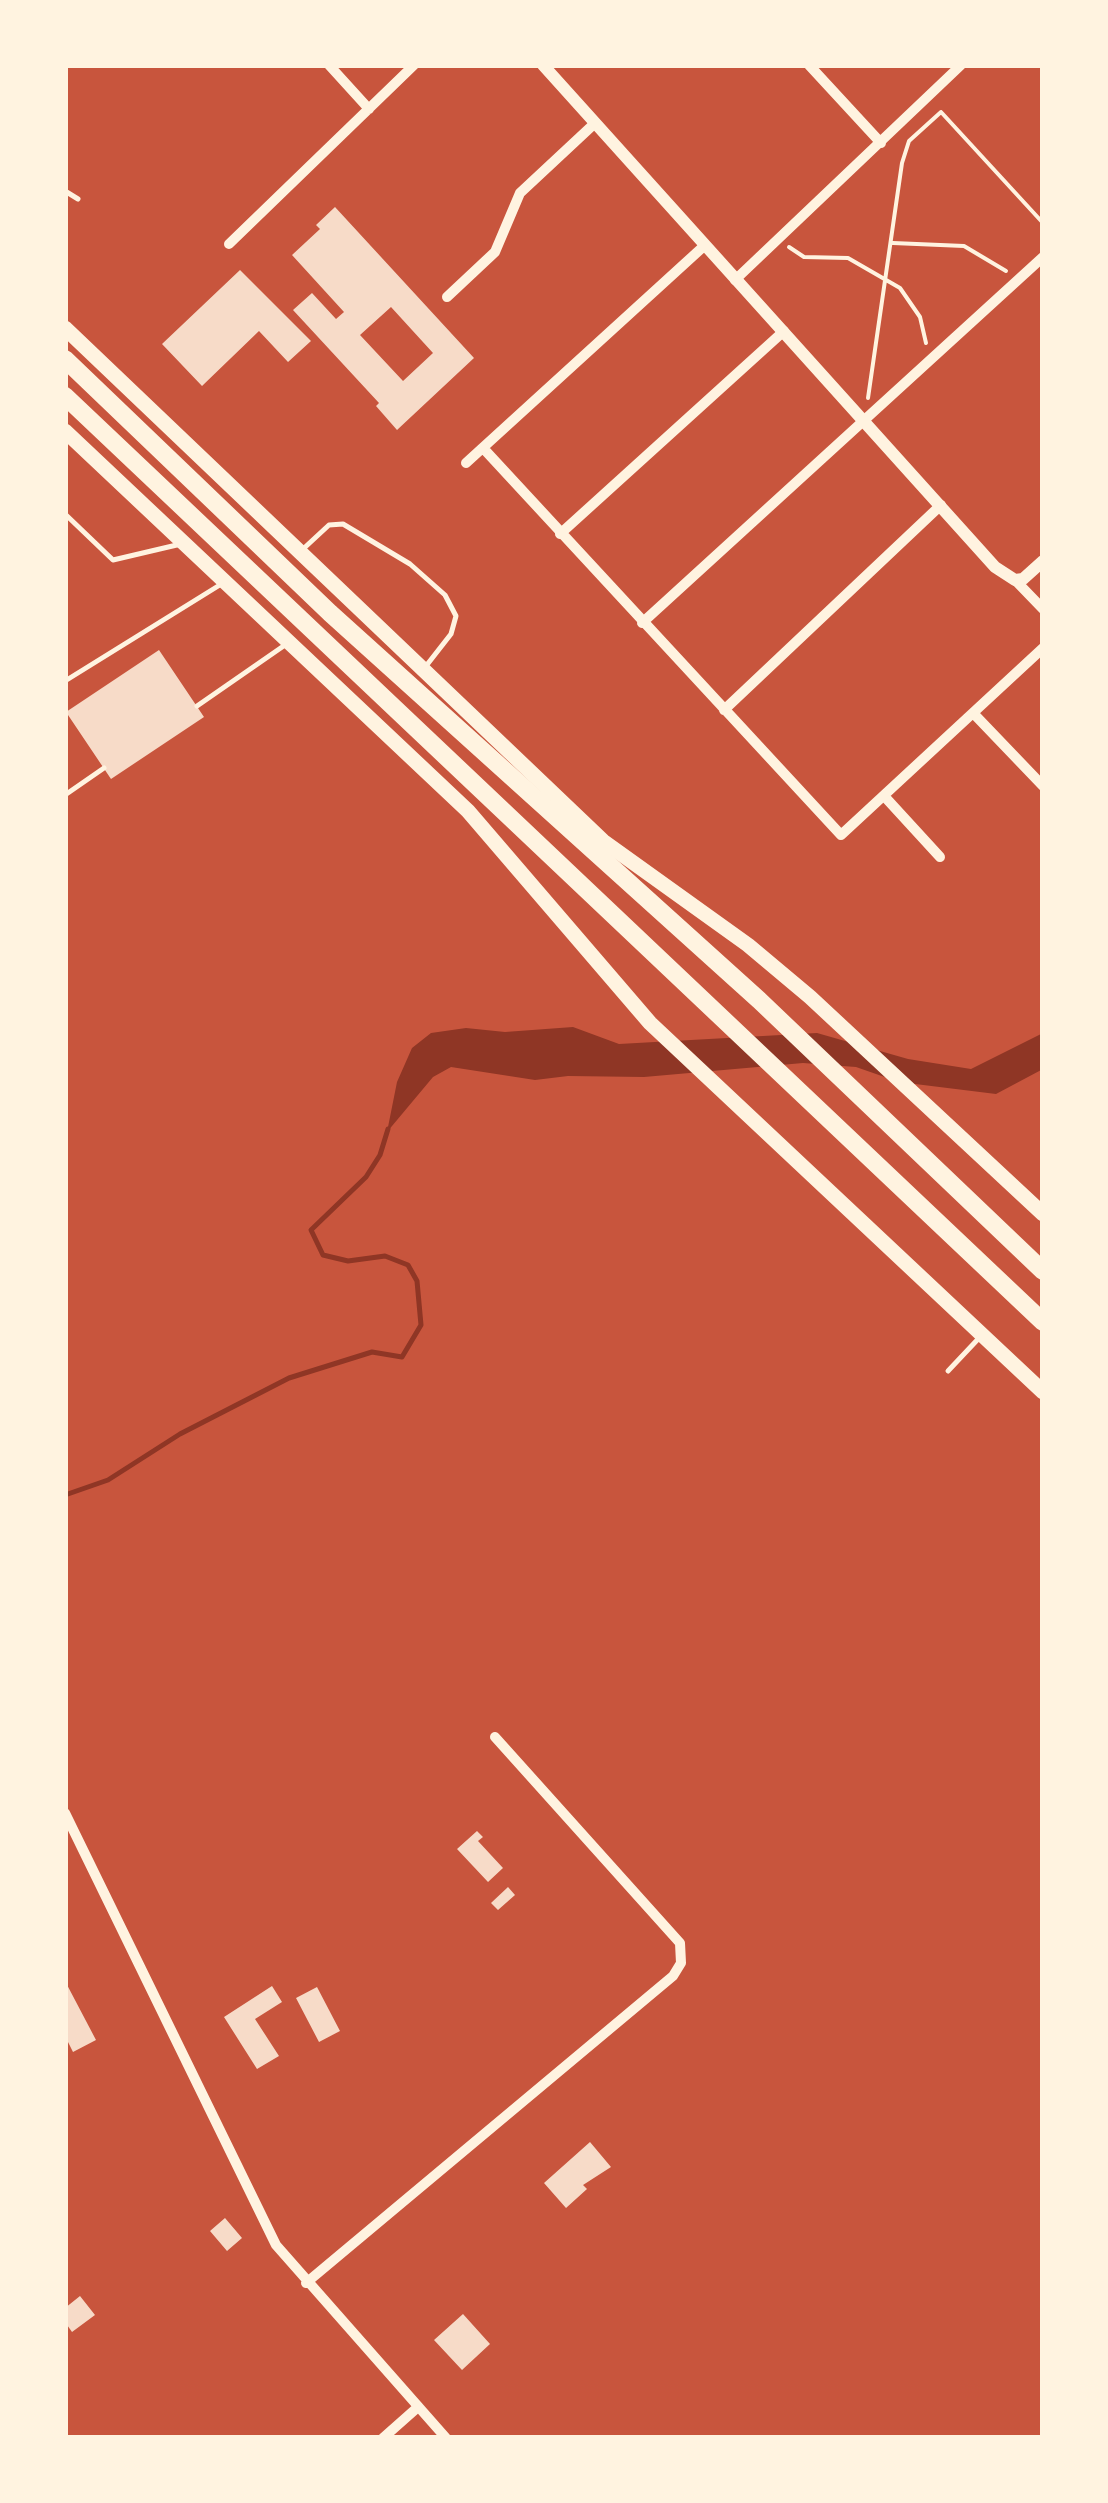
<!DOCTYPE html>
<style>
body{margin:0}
#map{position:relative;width:1108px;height:2503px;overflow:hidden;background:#c8553d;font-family:"PT Serif",serif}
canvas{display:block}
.frame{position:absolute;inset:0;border:68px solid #fff3e0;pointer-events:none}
</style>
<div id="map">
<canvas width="1108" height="2503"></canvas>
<div class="frame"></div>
</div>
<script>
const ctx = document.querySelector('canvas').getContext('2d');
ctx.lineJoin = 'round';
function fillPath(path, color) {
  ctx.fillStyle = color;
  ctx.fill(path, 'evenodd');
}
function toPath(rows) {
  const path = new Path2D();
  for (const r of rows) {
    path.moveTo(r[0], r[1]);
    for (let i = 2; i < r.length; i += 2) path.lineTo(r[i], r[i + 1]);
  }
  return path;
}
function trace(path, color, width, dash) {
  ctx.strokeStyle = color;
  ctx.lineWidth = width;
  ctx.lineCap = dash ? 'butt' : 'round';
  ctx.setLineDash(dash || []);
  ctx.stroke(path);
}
const water = toPath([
 [573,1027,619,1044,817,1033,908,1059,971,1069,1043,1033,1043,1069,996,1094,899,1082,856,1067,803,1063,644,1077,568,1076,535,1080,451,1067,433,1077,387,1132,397,1082,412,1048,431,1033,466,1028,505,1032]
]);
const stream = toPath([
 [65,1495,108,1480,180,1434,289,1378,372,1352,402,1357,421,1325,417,1281,408,1265,385,1256,348,1261,323,1255,311,1230,366,1177,380,1155,388,1129]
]);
const building = toPath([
 [335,207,474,358,397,430,376,406,379,403,293,310,312,293,336,319,344,312,292,255,320,229,316,225],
 [391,307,433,353,403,381,360,335],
 [240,270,311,341,288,362,259,331,202,386,162,344],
 [159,650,204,717,111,779,66,712],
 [477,1831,483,1837,478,1841,503,1868,488,1882,457,1849],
 [508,1887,515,1895,498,1910,491,1903],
 [65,1981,96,2040,73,2052,65,2036],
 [272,1986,282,2002,255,2019,279,2056,257,2069,224,2017],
 [317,1987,340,2031,319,2042,296,1998],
 [590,2142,611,2167,583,2185,587,2189,566,2208,544,2183],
 [225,2218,242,2238,227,2251,210,2231],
 [80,2296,95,2315,72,2332,65,2322,65,2308],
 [463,2314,490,2344,462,2370,434,2340]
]);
const path = toPath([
 [941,112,1043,223],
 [893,243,964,246,1006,271],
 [789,247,804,257,848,258,900,288,920,317,926,343],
 [868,398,902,163,909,141,941,112]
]);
const service = toPath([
 [65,191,78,199],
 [65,514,113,560,181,544],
 [302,550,329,525,343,524,410,564,445,595,456,616,451,634,426,666],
 [65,681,223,583],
 [197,706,285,645],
 [65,795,104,768],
 [948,1371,980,1337]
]);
const minor = toPath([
 [329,65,369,109],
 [809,65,881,143],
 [229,244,414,65],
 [735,280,961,65],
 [447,297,495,252,520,193,594,124],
 [483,448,841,835,1043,648],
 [466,463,704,246],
 [560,534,784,331],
 [1015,580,1043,609],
 [642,623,1043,257],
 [724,710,941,505],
 [974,714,1043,786],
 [885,797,940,857],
 [65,1813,276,2245,446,2438],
 [306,2283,673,1976,681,1963,680,1943,495,1737],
 [383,2438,418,2407]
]);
const tertiary = toPath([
 [543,65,995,567,1015,580,1023,579,1043,561]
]);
const primary = toPath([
 [65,328,603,841,748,945,810,997,1043,1214],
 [65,431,468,811,650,1023,1043,1392]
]);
const motorway = toPath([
 [65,359,330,613,759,1000,1043,1271],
 [65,396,1043,1322]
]);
fillPath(water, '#8f3625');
trace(stream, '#8f3625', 5);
fillPath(building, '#f7dbc8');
trace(path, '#fff3e0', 4);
trace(service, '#fff3e0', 5);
trace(minor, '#fff3e0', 10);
trace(tertiary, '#fff3e0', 12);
trace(primary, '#fff3e0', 15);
trace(motorway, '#fff3e0', 18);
</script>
